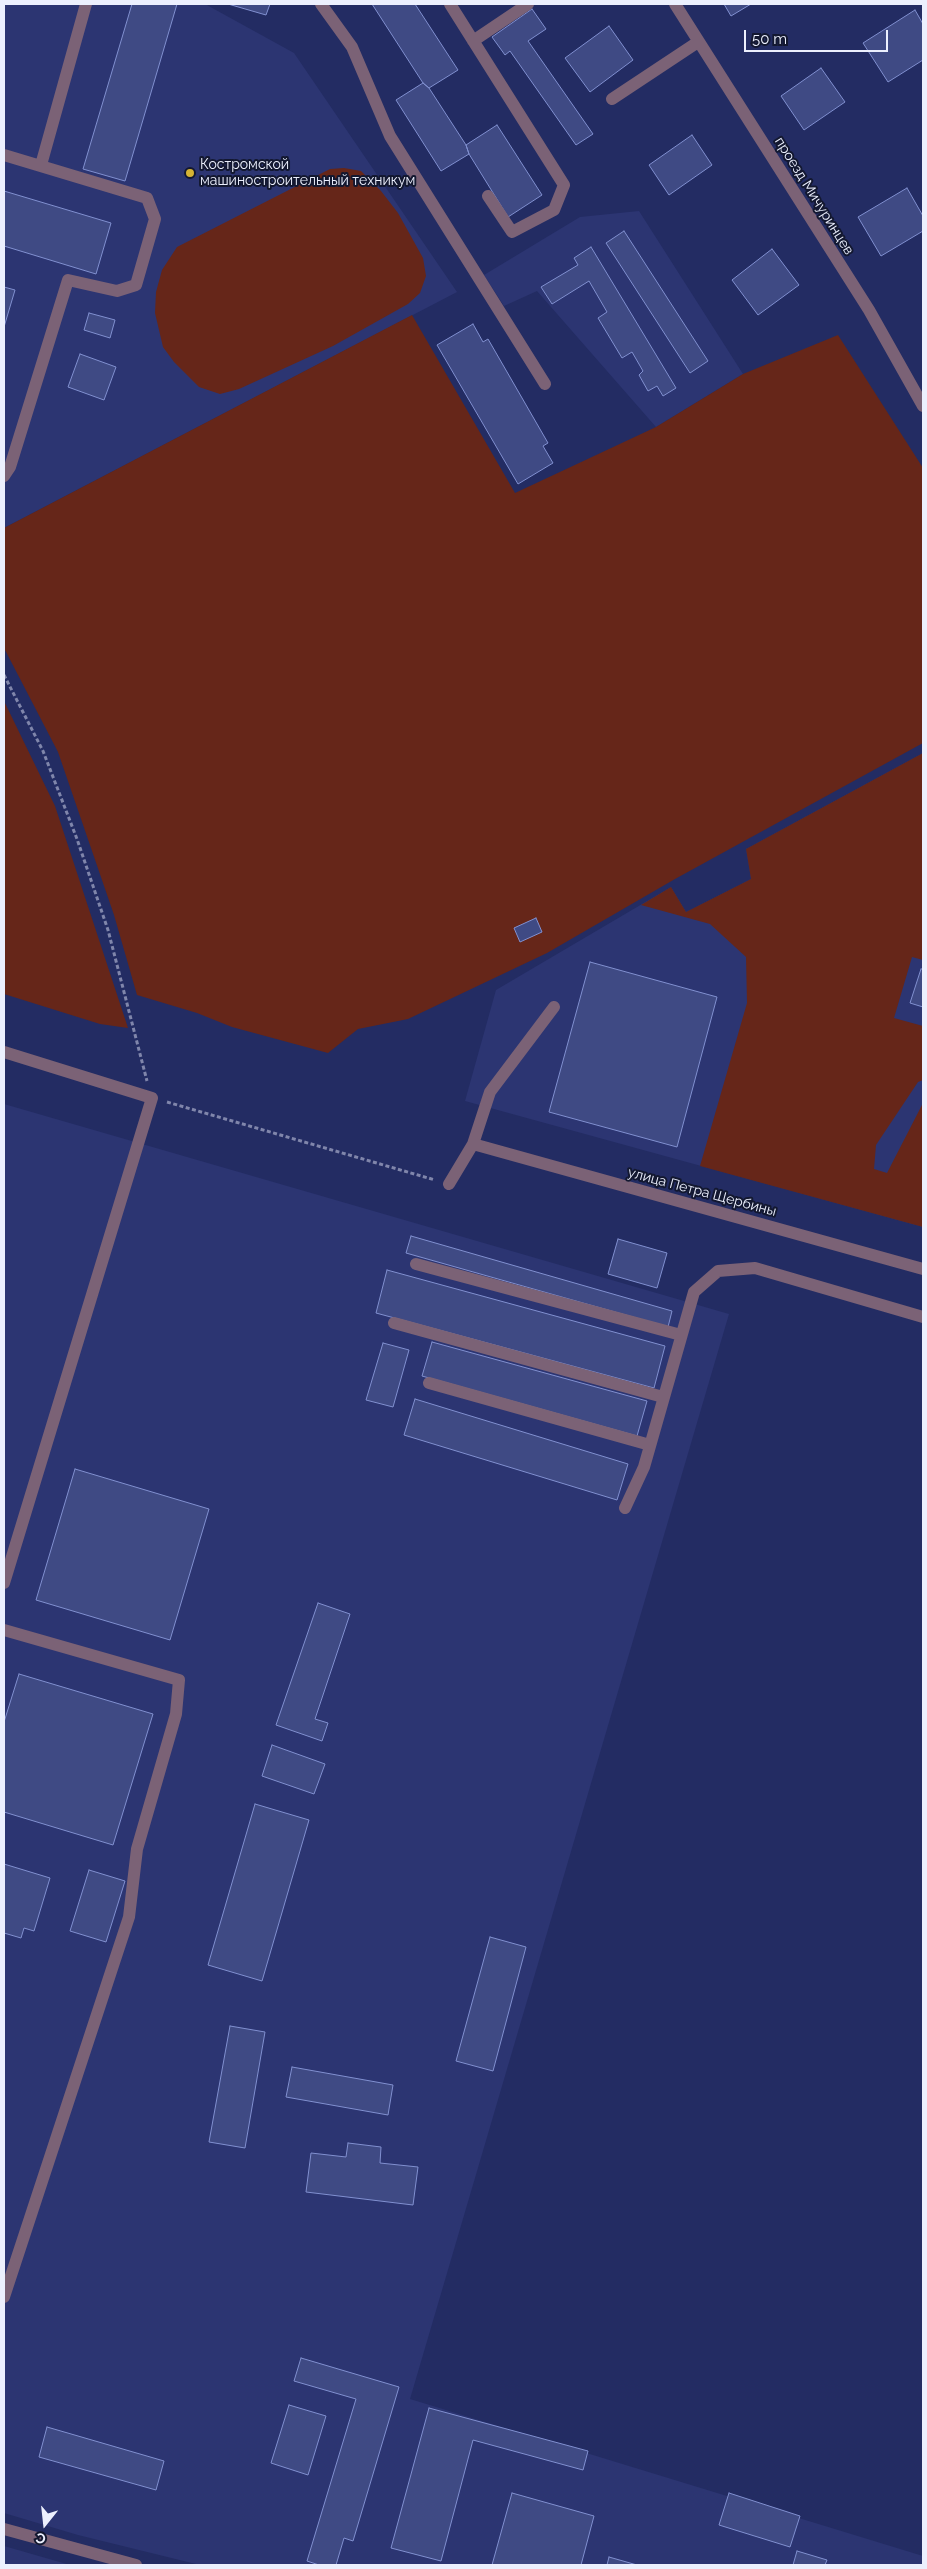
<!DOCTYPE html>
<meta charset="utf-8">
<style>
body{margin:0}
#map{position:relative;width:927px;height:2569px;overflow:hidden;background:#232c63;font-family:Raleway,sans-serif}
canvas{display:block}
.frame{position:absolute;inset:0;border:5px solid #ecf0fe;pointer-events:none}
.north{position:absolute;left:20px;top:2499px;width:50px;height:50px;-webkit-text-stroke:4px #131830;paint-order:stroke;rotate:196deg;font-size:14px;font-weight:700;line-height:20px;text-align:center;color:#ecf0fe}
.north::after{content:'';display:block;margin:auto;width:18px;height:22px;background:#ecf0fe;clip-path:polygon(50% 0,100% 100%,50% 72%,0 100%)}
.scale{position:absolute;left:744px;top:30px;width:144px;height:22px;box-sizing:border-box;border:2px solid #ecf0fe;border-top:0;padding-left:6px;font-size:15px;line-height:18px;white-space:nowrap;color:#ecf0fe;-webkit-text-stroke:4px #131830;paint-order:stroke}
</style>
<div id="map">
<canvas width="927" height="2569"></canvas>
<div class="frame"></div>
<div class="north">С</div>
<div class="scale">50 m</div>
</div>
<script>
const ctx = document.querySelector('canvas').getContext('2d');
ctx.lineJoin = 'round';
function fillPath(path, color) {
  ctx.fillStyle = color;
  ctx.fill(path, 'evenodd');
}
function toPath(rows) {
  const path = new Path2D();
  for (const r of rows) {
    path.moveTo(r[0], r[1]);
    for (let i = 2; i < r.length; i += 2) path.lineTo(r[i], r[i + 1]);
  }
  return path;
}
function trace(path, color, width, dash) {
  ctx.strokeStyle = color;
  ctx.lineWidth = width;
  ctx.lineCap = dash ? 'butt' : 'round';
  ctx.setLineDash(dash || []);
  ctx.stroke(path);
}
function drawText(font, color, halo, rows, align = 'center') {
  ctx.font = font + ' Raleway,sans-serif';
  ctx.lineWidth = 4;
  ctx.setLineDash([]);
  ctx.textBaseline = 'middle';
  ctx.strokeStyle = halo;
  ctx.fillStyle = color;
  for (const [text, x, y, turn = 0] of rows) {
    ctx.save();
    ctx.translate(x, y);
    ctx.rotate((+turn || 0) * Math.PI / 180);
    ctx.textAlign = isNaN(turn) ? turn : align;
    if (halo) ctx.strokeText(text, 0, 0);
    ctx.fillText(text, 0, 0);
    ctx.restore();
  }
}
const built = toPath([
 [4,4,205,4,294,53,457,292,4,528],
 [639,211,743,374,656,427,537,291,504,306,484,275,580,217],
 [923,753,923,1227,465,1101,496,990,671,887,686,912,751,879,746,849],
 [4,1104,729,1314,410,2399,923,2556,923,2565,200,2565,78,2535,4,2513],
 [4,2546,70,2565,71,2565,4,2565]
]);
const green = toPath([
 [344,168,361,171,381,191,398,213,423,258,426,276,420,293,408,304,333,346,239,389,220,394,199,387,174,362,163,347,155,313,156,292,162,270,177,247,330,169],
 [412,315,515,493,656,427,743,374,838,335,923,468,923,743,675,879,547,953,408,1019,358,1029,328,1053,232,1027,197,1013,137,995,114,915,58,752,4,648,4,528],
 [4,701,55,806,128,1028,100,1024,4,994],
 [923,753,923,960,912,957,894,1018,923,1026,923,1080,918,1082,876,1145,874,1169,887,1173,923,1103,923,1227,700,1166,747,1003,746,957,710,924,641,905,671,887,686,912,751,879,746,849]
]);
const building = toPath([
 [132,4,177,4,125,181,83,169,132,4],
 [228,4,270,4,266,15,228,4],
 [372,4,415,4,458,70,429,88,423,83,372,4],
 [724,4,751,4,731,16,724,4],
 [532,9,546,29,528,41,593,134,576,145,510,51,505,55,492,37,532,9],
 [915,10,923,24,923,60,888,82,863,43,915,10],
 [609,26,633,60,590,92,565,58,609,26],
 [821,68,845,102,804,130,781,96,821,68],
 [423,83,429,88,466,145,469,154,441,171,396,100,423,83],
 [497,125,542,195,508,217,469,154,466,145,497,125],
 [692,135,712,165,669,195,649,165,692,135],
 [907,188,923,216,923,231,881,256,858,217,907,188],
 [4,191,111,223,96,274,4,246,4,191],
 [624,231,708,361,690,373,606,243,624,231],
 [591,247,676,388,663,396,657,386,648,391,639,375,643,371,632,352,622,358,598,318,607,312,589,281,552,304,541,287,578,265,574,258,591,247],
 [772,249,799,285,758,315,732,280,772,249],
 [4,287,15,290,4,327,4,287],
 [89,313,115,320,110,338,84,330,89,313],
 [473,324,483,342,488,339,548,443,543,446,553,463,518,484,437,345,473,324],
 [80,354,116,367,104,400,68,387,80,354],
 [536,918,542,932,520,942,514,928,536,918],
 [590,962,717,997,677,1147,549,1112,590,962],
 [921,969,923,969,923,1007,910,1003,921,969],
 [411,1236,672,1311,668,1327,406,1253,411,1236],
 [618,1239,667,1253,657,1288,608,1274,618,1239],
 [387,1270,665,1346,654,1388,376,1313,387,1270],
 [432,1342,647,1401,637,1436,422,1376,432,1342],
 [383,1343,409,1350,393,1407,366,1400,383,1343],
 [415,1399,628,1464,617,1500,404,1435,415,1399],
 [75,1469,209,1509,170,1640,36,1600,75,1469],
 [318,1603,350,1614,315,1719,328,1723,322,1741,276,1725,318,1603],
 [19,1674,153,1714,113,1845,4,1812,4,1722,19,1674],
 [272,1745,325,1764,314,1794,262,1776,272,1745],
 [255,1804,309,1820,262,1981,208,1965,255,1804],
 [4,1864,50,1878,34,1931,24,1928,21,1938,4,1933,4,1864],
 [89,1870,125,1881,106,1942,70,1931,89,1870],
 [490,1937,526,1947,493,2071,456,2061,490,1937],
 [230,2026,265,2032,245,2148,209,2142,230,2026],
 [292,2067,393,2085,388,2115,286,2097,292,2067],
 [348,2143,381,2147,380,2163,418,2167,413,2205,306,2192,311,2153,346,2157,348,2143],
 [301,2358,399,2387,353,2541,344,2538,336,2565,319,2565,307,2561,356,2399,294,2381,301,2358],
 [289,2405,326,2416,308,2475,271,2463,289,2405],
 [429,2408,588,2451,583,2470,473,2440,441,2561,391,2548,429,2408],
 [47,2427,164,2461,156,2490,39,2457,47,2427],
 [512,2493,594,2516,581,2565,492,2565,512,2493],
 [729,2493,800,2516,790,2547,719,2525,729,2493],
 [797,2551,827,2560,825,2565,793,2565,797,2551],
 [609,2557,637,2565,607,2565,609,2557]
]);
const path = toPath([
 [4,675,43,751,77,839,108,930,147,1081],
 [167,1102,435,1180]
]);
const minor = toPath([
 [321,4,352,47,390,136,545,384],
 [450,4,564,185,554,210,512,232,488,196],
 [675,4,869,310,923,406],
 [473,41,528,4],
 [612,99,698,42],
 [4,155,147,198,155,219,136,285,117,291,68,280,10,467,4,476],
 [41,165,86,4],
 [4,1052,152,1098,4,1583],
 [473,1144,923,1269],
 [449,1184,473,1144,490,1092,554,1007],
 [416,1264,681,1335],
 [394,1323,663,1397],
 [429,1383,650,1445],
 [625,1508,644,1467,694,1292,718,1271,755,1268,923,1317],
 [4,1630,179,1680,176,1714,137,1849,129,1917,4,2297],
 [4,2529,136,2565]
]);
const markers = [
 [190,173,5,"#d7b434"]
];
const poiNames = [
 ["Костромской",200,165],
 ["машиностроительный техникум",200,181]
];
const streetNames = [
 ["проезд Мичуринцев",814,196,58],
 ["улица Петра Щербины",702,1192,15]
];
fillPath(built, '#2c3572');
fillPath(green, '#662619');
fillPath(building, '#3f4a84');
trace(building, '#8190d0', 1);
trace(path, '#8086ab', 3, [4, 2.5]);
trace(minor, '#7b6276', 12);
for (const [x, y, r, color] of markers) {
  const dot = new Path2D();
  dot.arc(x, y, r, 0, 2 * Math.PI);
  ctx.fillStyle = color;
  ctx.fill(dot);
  trace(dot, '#131830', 2);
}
drawText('14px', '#ecf0fe', '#131830', poiNames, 'left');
drawText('14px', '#ecf0fe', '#131830', streetNames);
</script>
